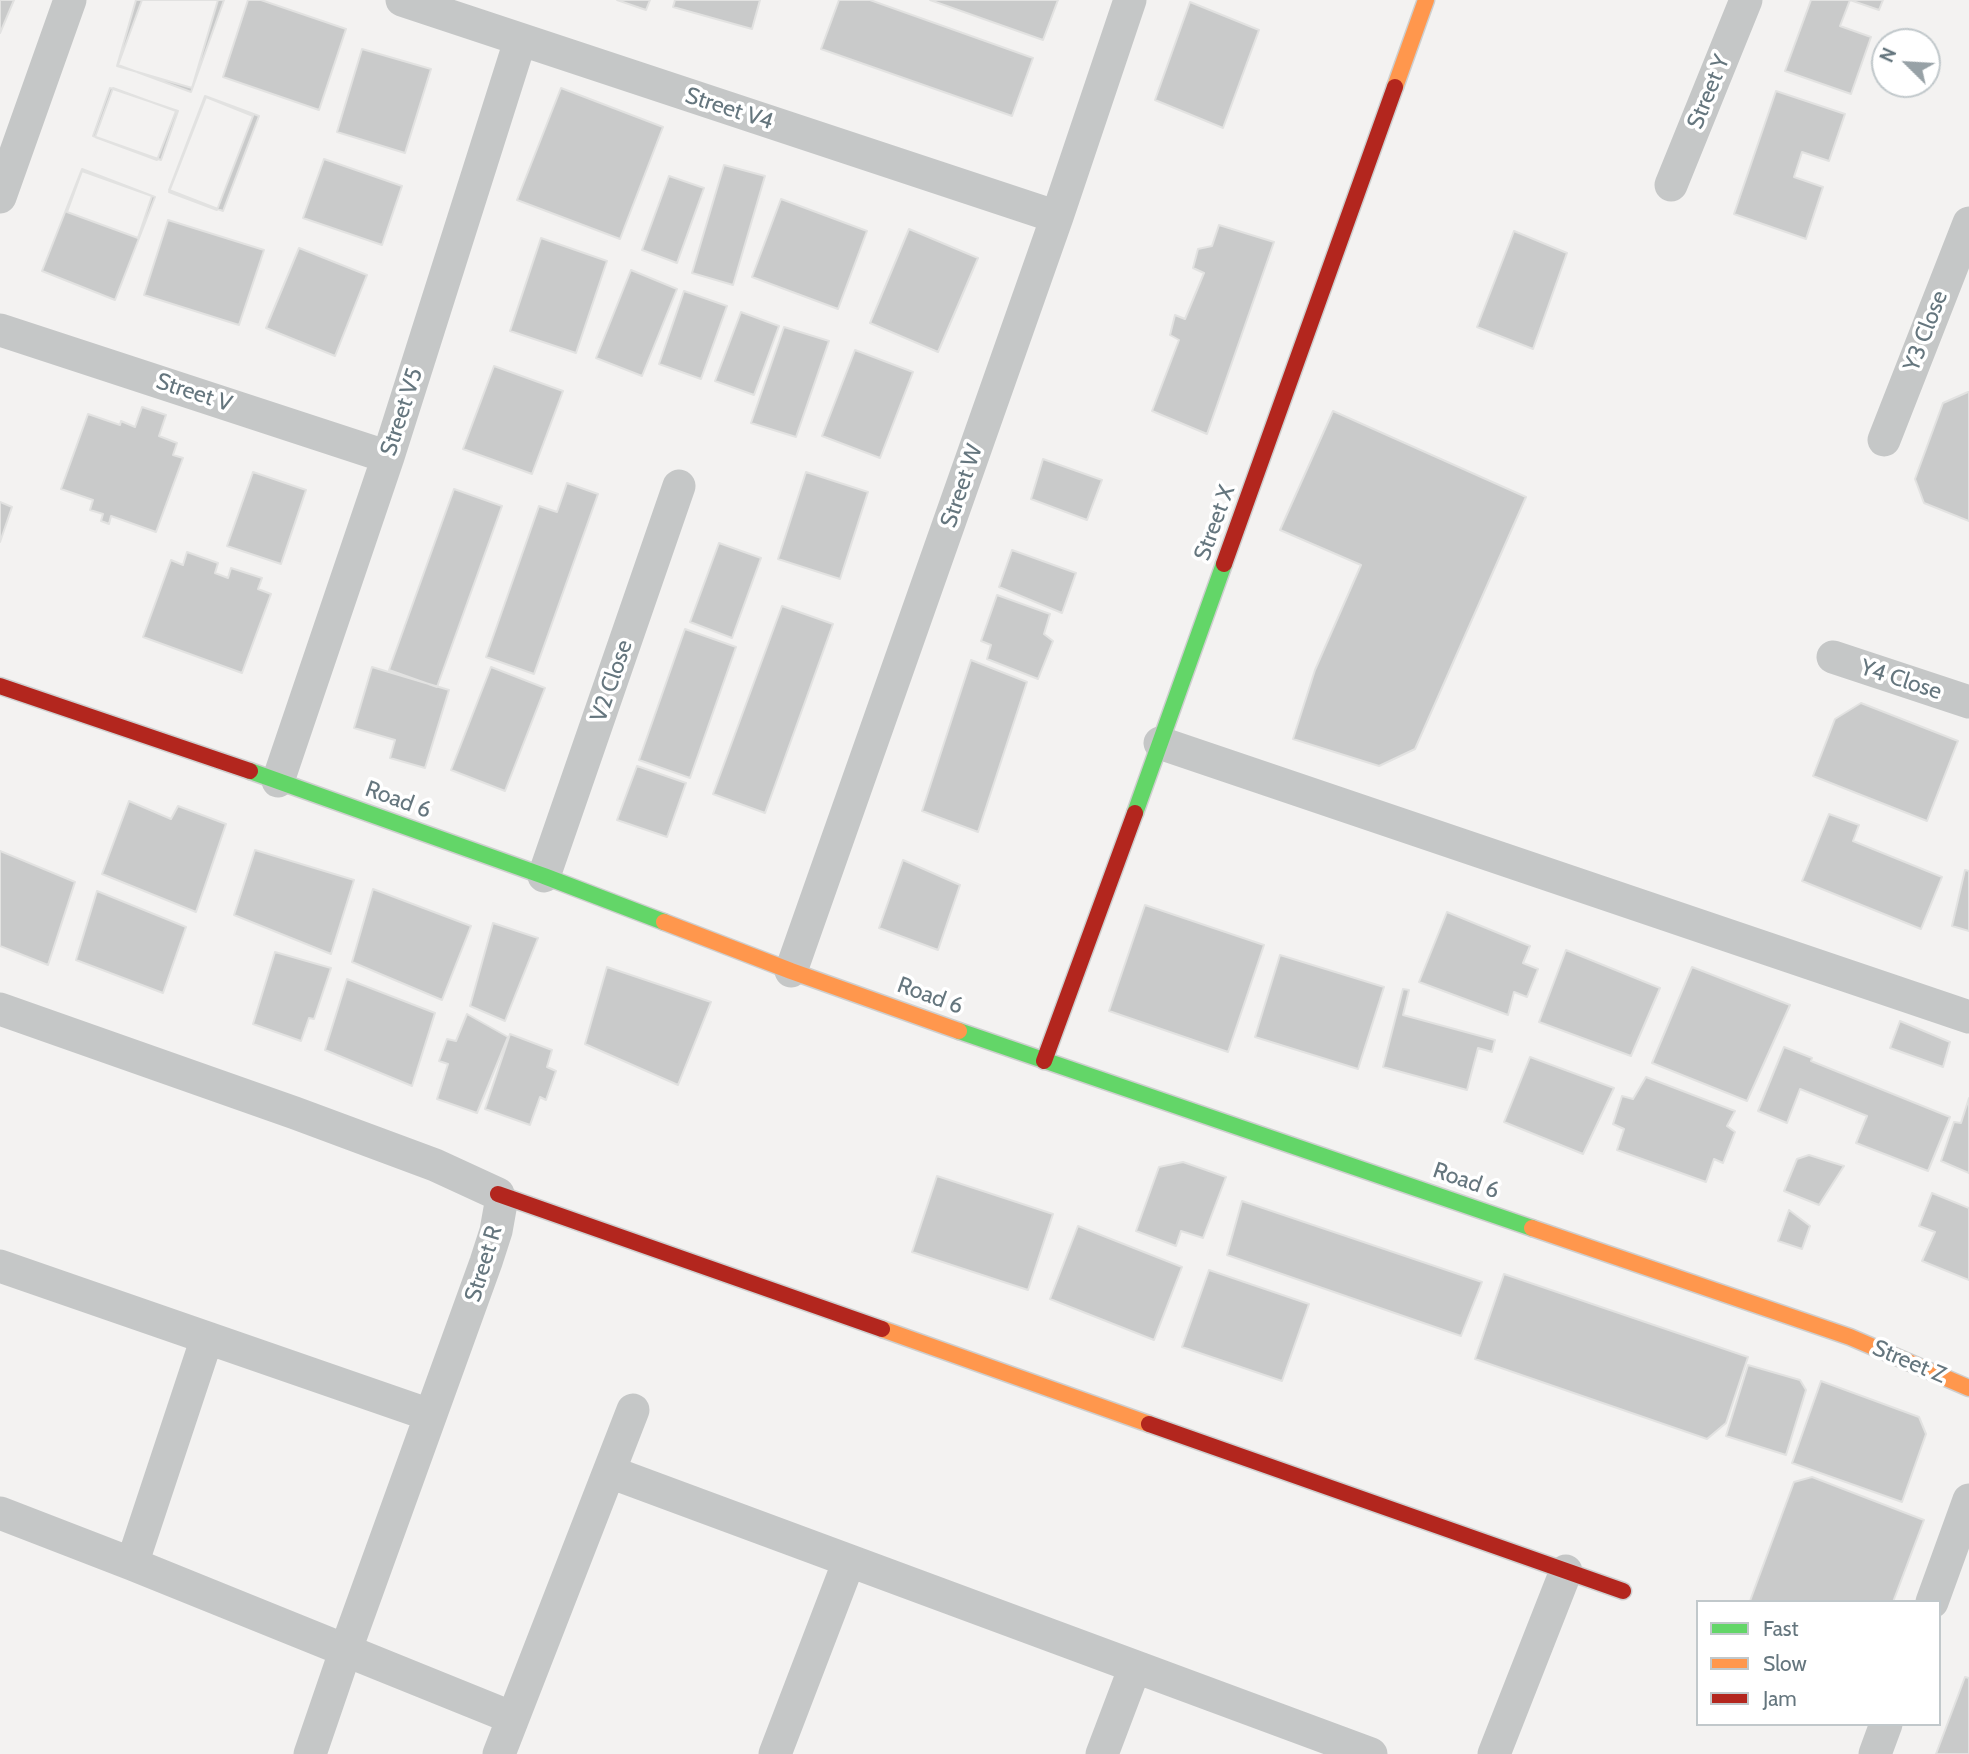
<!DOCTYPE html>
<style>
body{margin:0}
#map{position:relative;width:1969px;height:1754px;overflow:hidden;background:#f3f2f1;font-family:Cabin,sans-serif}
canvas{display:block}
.legend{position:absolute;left:1696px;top:1600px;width:245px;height:126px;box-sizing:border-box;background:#fff;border:2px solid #c1c8cb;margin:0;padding:9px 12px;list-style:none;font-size:21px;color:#65767e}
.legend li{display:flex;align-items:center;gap:14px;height:35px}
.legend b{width:35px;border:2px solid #c1c8cb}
.north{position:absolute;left:1871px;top:28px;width:70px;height:70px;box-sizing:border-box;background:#fff;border:2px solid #c1c8cb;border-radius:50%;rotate:294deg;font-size:19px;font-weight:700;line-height:28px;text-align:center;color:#65767e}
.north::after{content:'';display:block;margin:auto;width:24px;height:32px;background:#97a1a6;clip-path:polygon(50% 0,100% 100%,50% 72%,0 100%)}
</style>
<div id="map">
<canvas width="1969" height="1754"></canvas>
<ul class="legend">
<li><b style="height:9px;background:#63d668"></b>Fast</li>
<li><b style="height:9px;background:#ff974d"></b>Slow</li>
<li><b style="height:9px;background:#b3261e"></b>Jam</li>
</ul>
<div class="north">N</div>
</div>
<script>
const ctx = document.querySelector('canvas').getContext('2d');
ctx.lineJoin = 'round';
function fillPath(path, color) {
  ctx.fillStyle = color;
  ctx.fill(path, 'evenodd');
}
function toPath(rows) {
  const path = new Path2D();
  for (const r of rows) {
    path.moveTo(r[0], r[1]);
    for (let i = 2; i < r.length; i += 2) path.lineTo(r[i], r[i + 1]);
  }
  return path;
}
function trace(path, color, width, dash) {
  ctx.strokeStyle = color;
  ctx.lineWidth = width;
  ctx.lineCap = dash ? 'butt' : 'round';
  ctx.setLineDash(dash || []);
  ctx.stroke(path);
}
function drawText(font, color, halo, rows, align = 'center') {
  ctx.font = font + ' Cabin,sans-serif';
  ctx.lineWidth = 7;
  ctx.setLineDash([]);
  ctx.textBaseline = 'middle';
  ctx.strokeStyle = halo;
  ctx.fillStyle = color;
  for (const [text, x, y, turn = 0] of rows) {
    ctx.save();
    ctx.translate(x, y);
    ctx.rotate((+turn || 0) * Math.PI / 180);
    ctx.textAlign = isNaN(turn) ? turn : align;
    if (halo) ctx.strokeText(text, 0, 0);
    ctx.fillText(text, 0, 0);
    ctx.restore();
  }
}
const building = toPath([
 [0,0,14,0,0,33,0,0],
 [136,0,218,0,192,88,117,66,136,0],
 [142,0,224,0,191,92,118,65,142,0],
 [248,0,261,0,346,29,319,110,223,77,248,0],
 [617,0,650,0,646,10,617,0],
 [675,0,760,0,752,29,673,7,675,0],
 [839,0,870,0,1033,58,1012,116,821,49,839,0],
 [930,0,1058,0,1043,40,930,0],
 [1811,0,1850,0,1840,26,1871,37,1851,94,1785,71,1811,0],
 [1850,0,1883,0,1879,10,1850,0],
 [1190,2,1259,30,1223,128,1155,100,1190,2],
 [362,49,431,69,405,153,337,132,362,49],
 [110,88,178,111,161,160,93,136,110,88],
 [113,88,176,111,157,160,95,137,113,88],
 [561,88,663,127,620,239,517,200,561,88],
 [1776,91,1845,114,1829,161,1802,152,1794,177,1823,187,1806,239,1734,214,1776,91],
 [205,96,259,116,223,211,169,190,205,96],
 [206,97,253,116,217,210,169,192,206,97],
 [324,159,402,186,382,245,303,218,324,159],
 [724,165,765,176,733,285,692,273,724,165],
 [82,169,155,197,115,300,42,271,82,169],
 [82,171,152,196,138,238,67,212,82,171],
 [669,176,704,188,677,263,642,250,669,176],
 [781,199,867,231,838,309,752,277,781,199],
 [168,220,264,250,239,325,144,295,168,220],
 [1219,225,1274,242,1207,434,1152,411,1179,340,1170,335,1175,315,1185,319,1204,273,1193,268,1198,249,1212,246,1219,225],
 [909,229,978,258,938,352,870,323,909,229],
 [1514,231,1567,253,1533,349,1477,327,1514,231],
 [541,238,607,261,576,353,510,331,541,238],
 [299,248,367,275,335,356,266,328,299,248],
 [631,270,677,289,642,376,596,358,631,270],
 [684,291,727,306,701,379,659,364,684,291],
 [741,312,779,326,754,395,715,381,741,312],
 [784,327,829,341,796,437,751,423,784,327],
 [855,350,913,372,880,458,822,436,855,350],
 [494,366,563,391,532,474,463,449,494,366],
 [1968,392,1969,392,1969,521,1924,503,1915,479,1943,403,1968,392],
 [142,407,166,415,159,436,177,443,173,455,183,458,156,532,111,516,109,524,101,521,103,514,90,510,93,500,61,489,88,414,120,425,121,421,135,427,142,407],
 [1333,411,1526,497,1415,749,1379,766,1293,739,1315,670,1361,565,1280,530,1333,411],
 [1043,459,1102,480,1087,520,1031,499,1043,459],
 [253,472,306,490,281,564,227,546,253,472],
 [806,472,868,492,840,579,778,559,806,472],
 [567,483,598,494,534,674,486,657,539,506,557,512,567,483],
 [454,489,502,506,437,687,389,670,454,489],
 [0,502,12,507,0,542,0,502],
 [719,543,761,558,732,638,690,622,719,543],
 [1012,550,1076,573,1062,613,999,587,1012,550],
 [187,552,218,563,215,573,228,578,231,568,262,578,258,589,271,594,242,673,143,637,171,560,183,565,187,552],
 [997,595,1050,614,1044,634,1053,641,1038,679,987,659,991,645,981,641,997,595],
 [782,606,833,624,765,813,713,794,782,606],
 [685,629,736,647,690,778,639,760,685,629],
 [971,660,1027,682,978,832,922,811,971,660],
 [372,667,449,690,425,768,390,758,395,740,354,728,372,667],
 [491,667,545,688,505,791,451,770,491,667],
 [1861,703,1958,741,1927,821,1813,776,1835,719,1861,703],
 [637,766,686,783,667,837,617,820,637,766],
 [129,801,171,819,178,806,226,824,196,912,102,874,129,801],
 [1829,814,1859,825,1853,841,1942,877,1921,929,1802,881,1829,814],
 [255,850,354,880,331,954,234,915,255,850],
 [0,851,75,882,48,965,0,946,0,851],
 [903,860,960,885,938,950,879,928,903,860],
 [1965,870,1969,871,1969,931,1952,926,1965,870],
 [373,889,471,926,442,1000,352,962,373,889],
 [97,891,186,927,163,993,76,960,97,891],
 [1145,905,1264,945,1228,1052,1109,1011,1145,905],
 [1447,912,1530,946,1523,963,1538,969,1527,997,1514,992,1508,1015,1419,982,1447,912],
 [493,923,538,938,505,1021,470,1006,493,923],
 [1566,950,1660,988,1631,1056,1539,1022,1566,950],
 [275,952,331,968,314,1019,309,1018,301,1041,253,1024,275,952],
 [1280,955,1384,987,1358,1069,1255,1037,1280,955],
 [607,967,711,1002,678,1085,585,1044,607,967],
 [1692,967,1790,1005,1747,1101,1652,1063,1692,967],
 [347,979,435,1013,412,1086,325,1050,347,979],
 [1403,989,1409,990,1403,1015,1495,1040,1492,1052,1478,1048,1467,1090,1383,1067,1403,989],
 [467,1014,508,1037,477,1113,437,1099,448,1064,439,1061,447,1039,456,1041,467,1014],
 [1900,1021,1950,1042,1943,1067,1890,1048,1900,1021],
 [510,1034,552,1050,547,1067,556,1071,546,1100,540,1097,530,1125,485,1109,510,1034],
 [1784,1047,1812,1058,1811,1061,1950,1117,1928,1171,1856,1143,1867,1116,1800,1089,1787,1123,1758,1111,1784,1047],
 [1530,1057,1614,1088,1583,1154,1504,1122,1530,1057],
 [1646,1077,1735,1111,1727,1126,1735,1132,1723,1163,1714,1159,1706,1182,1617,1150,1624,1129,1613,1124,1622,1096,1633,1099,1646,1077],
 [1969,1098,1969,1173,1941,1161,1954,1122,1961,1123,1969,1098],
 [1809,1155,1844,1166,1819,1205,1784,1191,1797,1159,1809,1155],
 [1183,1162,1226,1177,1203,1238,1181,1231,1176,1246,1136,1231,1159,1167,1183,1162],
 [937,1176,1053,1214,1028,1290,912,1252,937,1176],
 [1932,1193,1969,1208,1969,1280,1922,1261,1935,1232,1919,1226,1932,1193],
 [1242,1201,1482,1282,1461,1336,1227,1255,1242,1201],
 [1789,1210,1810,1226,1802,1249,1778,1241,1789,1210],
 [1078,1226,1182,1267,1154,1340,1050,1299,1078,1226],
 [1209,1270,1309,1304,1282,1381,1182,1347,1209,1270],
 [1504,1274,1748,1357,1726,1423,1707,1439,1475,1359,1504,1274],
 [1748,1365,1800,1380,1806,1390,1786,1455,1726,1436,1748,1365],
 [1821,1381,1919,1417,1926,1434,1902,1502,1792,1463,1821,1381],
 [1812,1477,1924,1520,1893,1602,1750,1601,1794,1482,1812,1477],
 [1965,1677,1969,1678,1969,1754,1936,1754,1965,1677]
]);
const street = toPath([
 [402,0,1057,217],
 [1671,185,1746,0],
 [0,197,70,0],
 [0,330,388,457],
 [1884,440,1969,223],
 [1833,657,1969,702],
 [1160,743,1969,1017],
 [278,781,388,457,520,41],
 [544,876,679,486],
 [791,971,1057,217,1130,0],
 [0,1009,295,1113,435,1165,498,1194,501,1203,496,1231,486,1262,345,1652,310,1754],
 [0,1266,430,1415],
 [610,1472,1371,1754],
 [0,1513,132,1564,513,1718],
 [132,1564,207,1338],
 [1932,1602,1969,1500],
 [499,1754,633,1410],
 [775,1754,849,1561],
 [1102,1754,1135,1667],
 [1494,1754,1566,1571],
 [1875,1754,1886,1724]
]);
const fast = toPath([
 [250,771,544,876,664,922],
 [1135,813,1224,564],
 [959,1031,1532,1228]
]);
const slow = toPath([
 [1395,87,1426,0],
 [664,922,791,971,959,1031],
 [1532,1228,1850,1337,1969,1388],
 [882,1329,1149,1424]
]);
const jam = toPath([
 [1224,564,1395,87],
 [0,686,250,771],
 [1044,1061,1135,813],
 [498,1194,882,1329],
 [1149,1424,1623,1591]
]);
const streetNames = [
 ["Street Y",1709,92,-68],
 ["Street V4",729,109,18],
 ["Y3 Close",1926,331,-69],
 ["Street V",194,393,18],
 ["Street V5",402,412,-72],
 ["Street W",962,486,-71],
 ["Street X",1215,523,-70],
 ["Y4 Close",1901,680,18],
 ["V2 Close",612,681,-71],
 ["Road 6",398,800,20],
 ["Road 6",930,996,20],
 ["Road 6",1466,1181,19],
 ["Street R",484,1264,-73],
 ["Street Z",1909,1362,23]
];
fillPath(building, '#c9caca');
trace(building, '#e2e2e1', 2);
trace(fast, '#cecfcf', 19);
trace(slow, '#cecfcf', 19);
trace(jam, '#cecfcf', 19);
trace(street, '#c5c7c7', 33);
trace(fast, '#63d668', 16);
trace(slow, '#ff974d', 16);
trace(jam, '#b3261e', 16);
drawText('23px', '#65767e', '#fff', streetNames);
</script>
